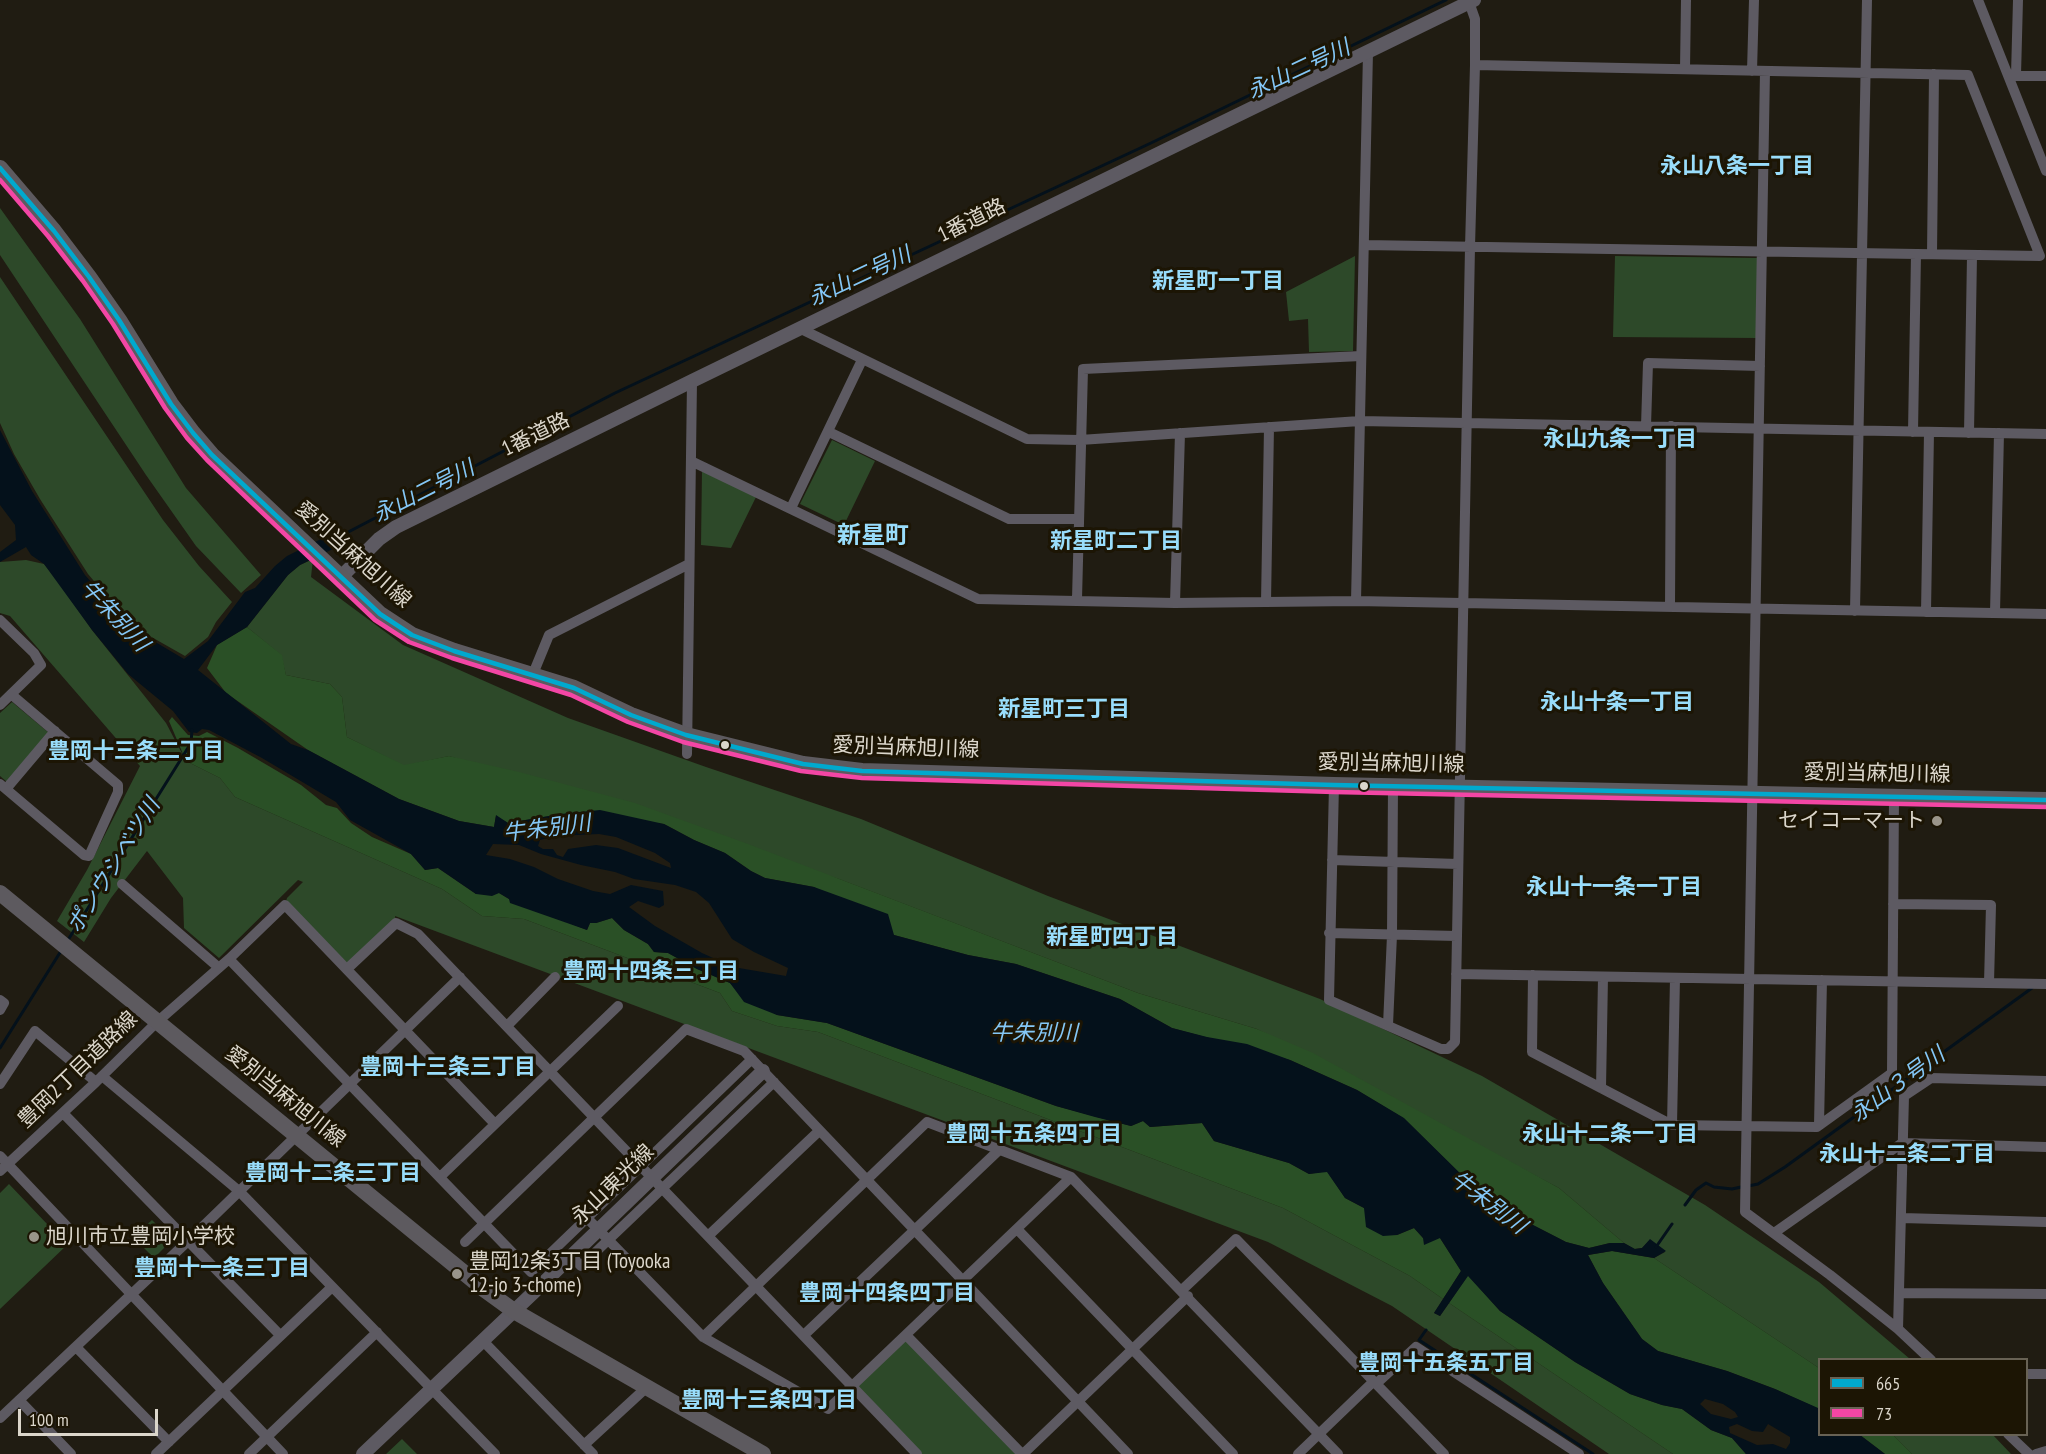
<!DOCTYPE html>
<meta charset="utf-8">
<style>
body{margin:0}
#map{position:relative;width:2046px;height:1454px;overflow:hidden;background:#201c12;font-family:"PT Sans Narrow",sans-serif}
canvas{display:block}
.legend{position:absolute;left:1818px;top:1358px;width:210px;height:78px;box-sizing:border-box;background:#1c1504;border:2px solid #686254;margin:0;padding:8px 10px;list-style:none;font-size:18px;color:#dbd6cb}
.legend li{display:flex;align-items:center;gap:12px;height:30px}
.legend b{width:30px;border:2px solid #686254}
.scale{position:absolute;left:18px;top:1409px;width:140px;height:27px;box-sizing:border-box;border:3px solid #dbd6cb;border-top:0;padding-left:8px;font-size:18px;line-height:21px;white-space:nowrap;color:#dbd6cb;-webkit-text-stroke:4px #1c1504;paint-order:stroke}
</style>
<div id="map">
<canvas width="2046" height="1454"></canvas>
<ul class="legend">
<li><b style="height:8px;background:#00a9ce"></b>665</li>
<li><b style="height:8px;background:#f346a5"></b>73</li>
</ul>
<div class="scale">100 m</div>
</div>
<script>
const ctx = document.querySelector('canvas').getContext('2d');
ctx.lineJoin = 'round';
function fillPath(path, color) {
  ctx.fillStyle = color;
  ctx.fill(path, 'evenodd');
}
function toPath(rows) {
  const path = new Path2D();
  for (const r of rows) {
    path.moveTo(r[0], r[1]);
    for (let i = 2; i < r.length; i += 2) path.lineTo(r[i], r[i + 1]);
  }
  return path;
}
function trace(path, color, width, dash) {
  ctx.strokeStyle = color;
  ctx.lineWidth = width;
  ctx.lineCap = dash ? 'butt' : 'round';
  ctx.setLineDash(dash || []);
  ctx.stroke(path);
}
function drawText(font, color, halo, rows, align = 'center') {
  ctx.font = font + ' "PT Sans Narrow","Noto Sans JP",sans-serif';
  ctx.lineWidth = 6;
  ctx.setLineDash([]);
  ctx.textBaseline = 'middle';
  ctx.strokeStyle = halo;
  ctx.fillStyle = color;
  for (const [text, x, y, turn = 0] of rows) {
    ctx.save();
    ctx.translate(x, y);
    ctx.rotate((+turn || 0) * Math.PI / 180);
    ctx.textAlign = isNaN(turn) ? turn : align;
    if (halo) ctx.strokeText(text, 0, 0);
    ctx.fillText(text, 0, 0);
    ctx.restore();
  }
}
const green = toPath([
 [0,208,80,319,186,488,261,575,241,593,196,546,146,475,0,255],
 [1355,256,1353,351,1309,352,1308,319,1289,321,1286,292],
 [1615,256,1757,258,1758,338,1613,337],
 [0,277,163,520,199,566,232,602,216,622,208,637,185,656,132,626,88,574,40,499,14,454,0,423],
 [832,440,875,461,844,525,800,504],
 [702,470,756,497,731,548,701,545],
 [313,559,311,577,403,645,568,718,706,767,861,819,1048,896,1320,999,1482,1076,1705,1205,1819,1282,1910,1359,1820,1360,1819,1368,1654,1258,1665,1252,1650,1240,1642,1248,1634,1249,1624,1243,1559,1188,1257,1029,1138,993,839,879,449,756,404,766,347,737,342,697,330,684,286,675,281,655,247,627,288,575,300,565],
 [26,560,44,564,57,580,92,630,166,723,186,761,220,778,235,797,442,889,482,916,524,919,720,993,732,1011,777,1026,818,1032,1283,1208,1410,1276,1443,1299,1434,1313,1440,1316,1449,1303,1673,1454,1609,1454,1392,1306,1268,1242,395,916,396,923,347,969,285,905,287,898,303,882,298,880,219,958,184,928,183,898,147,851,111,898,84,942,57,921,87,870,140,766,10,616,0,613,0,562],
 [12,702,49,733,7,782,0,776,0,713],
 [9,1184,67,1245,0,1309,0,1193],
 [152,1220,172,1240,154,1258,133,1237],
 [906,1335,1022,1454,917,1454,852,1387],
 [1893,1435,1993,1435,2011,1454,1912,1454],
 [402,1439,417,1454,386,1454]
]);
const forest = toPath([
 [247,627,282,655,286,675,330,684,342,697,347,737,404,765,449,756,519,772,635,803,748,844,1138,993,1257,1029,1313,1053,1559,1188,1624,1243,1610,1243,1589,1248,1566,1242,1531,1224,1475,1188,1403,1118,1357,1090,1290,1060,1172,1028,1120,999,1016,964,968,955,894,935,814,887,765,878,751,871,725,853,694,840,664,824,561,814,508,823,496,816,494,827,459,821,399,799,308,750,226,693,207,668,217,645],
 [172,717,188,735,199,736,207,732,238,748,301,785,326,805,337,808,351,823,372,837,411,854,425,870,438,868,476,894,499,893,509,899,587,930,590,923,596,923,612,918,624,930,648,944,654,952,668,953,697,969,730,983,737,991,777,1015,827,1023,1056,1106,1131,1126,1143,1121,1150,1127,1202,1123,1214,1141,1289,1163,1309,1174,1327,1171,1345,1198,1364,1208,1397,1235,1414,1228,1423,1238,1440,1238,1461,1271,1443,1299,1410,1276,1283,1208,818,1032,777,1026,732,1011,720,993,524,919,482,916,442,889,235,797,220,778,186,761,169,721],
 [1612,1251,1654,1258,1819,1368,1819,1409,1775,1389,1727,1371,1658,1351,1642,1339,1603,1283,1588,1255],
 [1468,1275,1500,1311,1575,1362,1630,1394,1662,1405,1682,1409,1711,1430,1732,1438,1746,1454,1673,1454,1449,1303],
 [1860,1435,1893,1435,1912,1454,1885,1454]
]);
const water = toPath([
 [0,430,32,491,85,575,130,627,184,659,208,641,245,592,255,588,275,566,287,556,331,534,337,547,300,565,288,575,247,627,217,645,198,670,291,744,308,750,399,799,459,821,494,827,496,815,508,823,561,814,600,810,664,824,694,840,725,853,751,871,765,878,814,887,888,914,894,935,968,955,1016,964,1120,999,1172,1028,1207,1037,1247,1044,1290,1060,1357,1090,1404,1118,1475,1188,1531,1224,1566,1242,1589,1248,1610,1243,1624,1243,1635,1249,1642,1248,1650,1239,1666,1251,1654,1258,1612,1251,1588,1255,1603,1283,1642,1339,1658,1351,1727,1371,1775,1389,1818,1408,1819,1409,1820,1434,1860,1435,1885,1454,1746,1454,1732,1438,1711,1430,1682,1409,1662,1405,1630,1394,1575,1362,1500,1311,1468,1276,1440,1316,1434,1313,1461,1271,1440,1238,1424,1245,1423,1238,1414,1228,1397,1235,1383,1236,1366,1227,1364,1208,1345,1198,1327,1172,1309,1174,1289,1163,1214,1141,1202,1123,1150,1127,1143,1121,1131,1126,1095,1117,1056,1106,827,1023,777,1015,744,1002,730,983,697,969,668,953,654,952,648,944,624,930,612,918,596,923,590,923,587,930,510,903,509,899,499,893,492,896,476,894,438,868,425,870,411,854,350,820,336,802,262,758,209,730,202,729,197,733,189,732,173,711,128,674,92,630,44,564,31,555,26,547,0,562,0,552,16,540,15,525,0,505],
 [599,834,616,837,655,853,670,863,671,868,618,848,596,845,568,849,563,857,557,855,553,849,543,849,538,846,540,840,556,836],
 [493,844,519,845,541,854,581,865,615,872,634,879,675,885,696,892,709,903,732,939,754,952,788,968,786,976,733,967,702,953,655,926,629,907,638,901,659,908,664,905,663,891,631,885,610,894,593,891,558,879,534,867,510,859,486,855],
 [1705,1399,1723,1404,1735,1412,1738,1417,1731,1419,1711,1414,1700,1404],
 [1737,1424,1752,1431,1763,1432,1768,1424,1790,1437,1790,1443,1786,1449,1773,1444,1757,1445,1730,1433,1729,1427]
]);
const stream = toPath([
 [331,541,615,393,1151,143,1446,0],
 [68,940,191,743,192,730],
 [0,1048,61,951],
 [1748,1186,1758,1184,1785,1167,2032,988],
 [1685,1205,1696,1190,1706,1183,1714,1187,1732,1189,1741,1187],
 [1656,1247,1672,1224],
 [1426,1330,1419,1340,1593,1454]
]);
const minor = toPath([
 [1978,0,2046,171],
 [1685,69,1686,0],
 [1752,71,1754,0],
 [1765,71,1745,1212,1830,1275,1898,1329,1931,1360],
 [2016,75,2018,0],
 [2012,76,2046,76],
 [1364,245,2040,256,1968,75,1475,65],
 [1932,254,1934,74],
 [799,328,1027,439,1080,440,1360,421,2046,434],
 [1646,426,1648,363,1760,366],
 [829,432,1009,519,1078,519],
 [1913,432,1916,254],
 [1969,433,1972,256],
 [693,462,978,599,1175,603,1356,601,2046,614],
 [791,508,862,360],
 [1077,599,1083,369,1361,356],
 [1356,601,1368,52],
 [1266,602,1269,427],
 [1175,603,1180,433],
 [1670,607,1671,426],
 [1855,611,1867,0],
 [1926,612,1929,432],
 [1995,613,1999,433],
 [0,620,34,653,41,665,0,705],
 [533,674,549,635,689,564],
 [687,754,692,381],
 [0,784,84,855,89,856,118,792,118,785,12,695],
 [1334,785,1329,1000,1441,1049,1448,1049,1455,1042,1470,247,1475,65,1475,19,1469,2],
 [6,789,55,731],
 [1332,860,1458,864],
 [122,884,218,967],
 [1893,904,1991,905,1989,983],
 [1329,933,1457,936],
 [229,959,531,1272,752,1059],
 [347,969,396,923,418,934,917,1454],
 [1456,974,2046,984],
 [1533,975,1532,1052,1672,1125,1817,1127,1892,1073,1894,796],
 [0,1000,4,1003,0,1010],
 [1388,1025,1392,935,1393,786],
 [507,1026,555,977],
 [102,1076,239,1191,495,1454],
 [0,1084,35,1031,96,1082],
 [1601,1088,1603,977],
 [63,1113,280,1335],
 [1672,1125,1675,978],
 [1819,1125,1822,980],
 [0,1156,283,1454],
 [0,1171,96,1082,157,1022,229,959,285,905,495,1124],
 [440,1177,618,1006],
 [587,1218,703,1337,828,1409,1071,1177],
 [1902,1218,2046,1222],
 [1017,1229,1233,1454],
 [1774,1233,1902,1143,2046,1147],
 [708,1236,819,1131],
 [465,1242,686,1029,744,1051,1128,1454],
 [571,1256,581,1266,774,1082],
 [1182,1290,1236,1239,1444,1454],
 [1900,1293,2046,1294],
 [1898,1329,1904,1096,1931,1078,2046,1081],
 [804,1335,999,1150],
 [906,1335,1022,1454],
 [703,1337,927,1122,1071,1177,1338,1454],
 [483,1341,593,1454],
 [76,1347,169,1442],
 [2026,1374,2046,1374],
 [1377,1383,1416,1347,1579,1454],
 [19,1400,71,1454],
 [0,1418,188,1241,460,977],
 [2008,1434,2029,1454],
 [584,1445,647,1387],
 [156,1454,332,1287],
 [249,1454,377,1332],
 [1023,1454,1188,1296],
 [1298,1454,1374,1381],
 [2036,1454,2046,1451]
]);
const tertiary = toPath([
 [340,578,379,539,396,527,692,381,1474,0],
 [363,1454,533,1293,763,1071]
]);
const primary = toPath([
 [0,168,54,231,89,277,119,320,171,404,193,433,212,455,380,614,412,635,454,651,574,688,631,715,686,735,803,764,862,771,1334,785,2046,800],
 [0,893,485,1290,514,1311,763,1454]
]);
const bus1 = toPath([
 [0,168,54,231,89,277,119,320,171,404,193,433,212,455,380,614,412,635,454,651,574,688,631,715,686,735,803,764,862,771,1334,785,2046,800]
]);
const bus2 = toPath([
 [0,180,48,236,83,281,113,324,165,408,187,438,207,460,375,620,409,642,452,658,571,695,628,722,683,742,801,771,862,778,1334,792,2046,807]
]);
const markers = [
 [725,745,5,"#dbd6cb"],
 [1364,786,5,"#dbd6cb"],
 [1937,821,6,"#9a958a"],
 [34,1237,6,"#9a958a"],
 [457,1274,6,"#9a958a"]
];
const streetNames = [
 ["1番道路",972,221,-26],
 ["1番道路",536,435,-26],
 ["愛別当麻旭川線",353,555,42],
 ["愛別当麻旭川線",906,748,2],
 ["愛別当麻旭川線",1391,764,1],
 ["愛別当麻旭川線",1877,774,1],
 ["豊岡2丁目道路線",78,1070,-44],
 ["愛別当麻旭川線",285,1097,39],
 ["永山東光線",613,1185,-44]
];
const poiNames = [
 ["セイコーマート",1925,821,"right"],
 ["旭川市立豊岡小学校",46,1237],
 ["豊岡12条3丁目 (Toyooka",469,1262],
 ["12-jo 3-chome)",469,1286]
];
const waterNames = [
 ["永山二号川",1299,70,-25],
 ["永山二号川",860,277,-25],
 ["永山二号川",424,492,-27],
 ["牛朱別川",114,616,47],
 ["牛朱別川",547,829,-7],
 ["ポンウシベツ川",114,866,-58],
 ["牛朱別川",1034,1034],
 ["永山３号川",1898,1085,-36],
 ["牛朱別川",1488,1203,37]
];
const neighbourhoodNames = [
 ["永山八条一丁目",1737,167],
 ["新星町一丁目",1218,282],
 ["永山九条一丁目",1620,440],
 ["新星町二丁目",1116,542],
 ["永山十条一丁目",1617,703],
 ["新星町三丁目",1064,710],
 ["豊岡十三条二丁目",136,752],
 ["永山十一条一丁目",1614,888],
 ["新星町四丁目",1112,938],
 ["豊岡十四条三丁目",651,972],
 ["豊岡十三条三丁目",448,1068],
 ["豊岡十五条四丁目",1034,1135],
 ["永山十二条一丁目",1610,1135],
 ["永山十二条二丁目",1907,1155],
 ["豊岡十二条三丁目",333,1174],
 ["豊岡十一条三丁目",222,1269],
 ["豊岡十四条四丁目",887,1294],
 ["豊岡十五条五丁目",1446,1364],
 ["豊岡十三条四丁目",769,1401]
];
const quarterNames = [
 ["新星町",873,536]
];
fillPath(green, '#2d4929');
fillPath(forest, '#2a5026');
fillPath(water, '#04111b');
trace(stream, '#04111b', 3);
trace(minor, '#5d5a62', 10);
trace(tertiary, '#5d5a62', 14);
trace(primary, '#5d5a5f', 16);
trace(bus1, '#00a9ce', 4.5);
trace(bus2, '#f346a5', 4.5);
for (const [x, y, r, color] of markers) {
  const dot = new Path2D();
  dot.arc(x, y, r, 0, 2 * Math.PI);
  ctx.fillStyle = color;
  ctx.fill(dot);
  trace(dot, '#1c1504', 2);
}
drawText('21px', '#dbd6cb', '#1c1504', streetNames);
drawText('21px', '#dbd6cb', '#1c1504', poiNames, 'left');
drawText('italic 22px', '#84c7f6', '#1c1504', waterNames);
drawText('bold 22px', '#99ddfb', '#1c1504', neighbourhoodNames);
drawText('bold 24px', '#99ddfb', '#1c1504', quarterNames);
</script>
